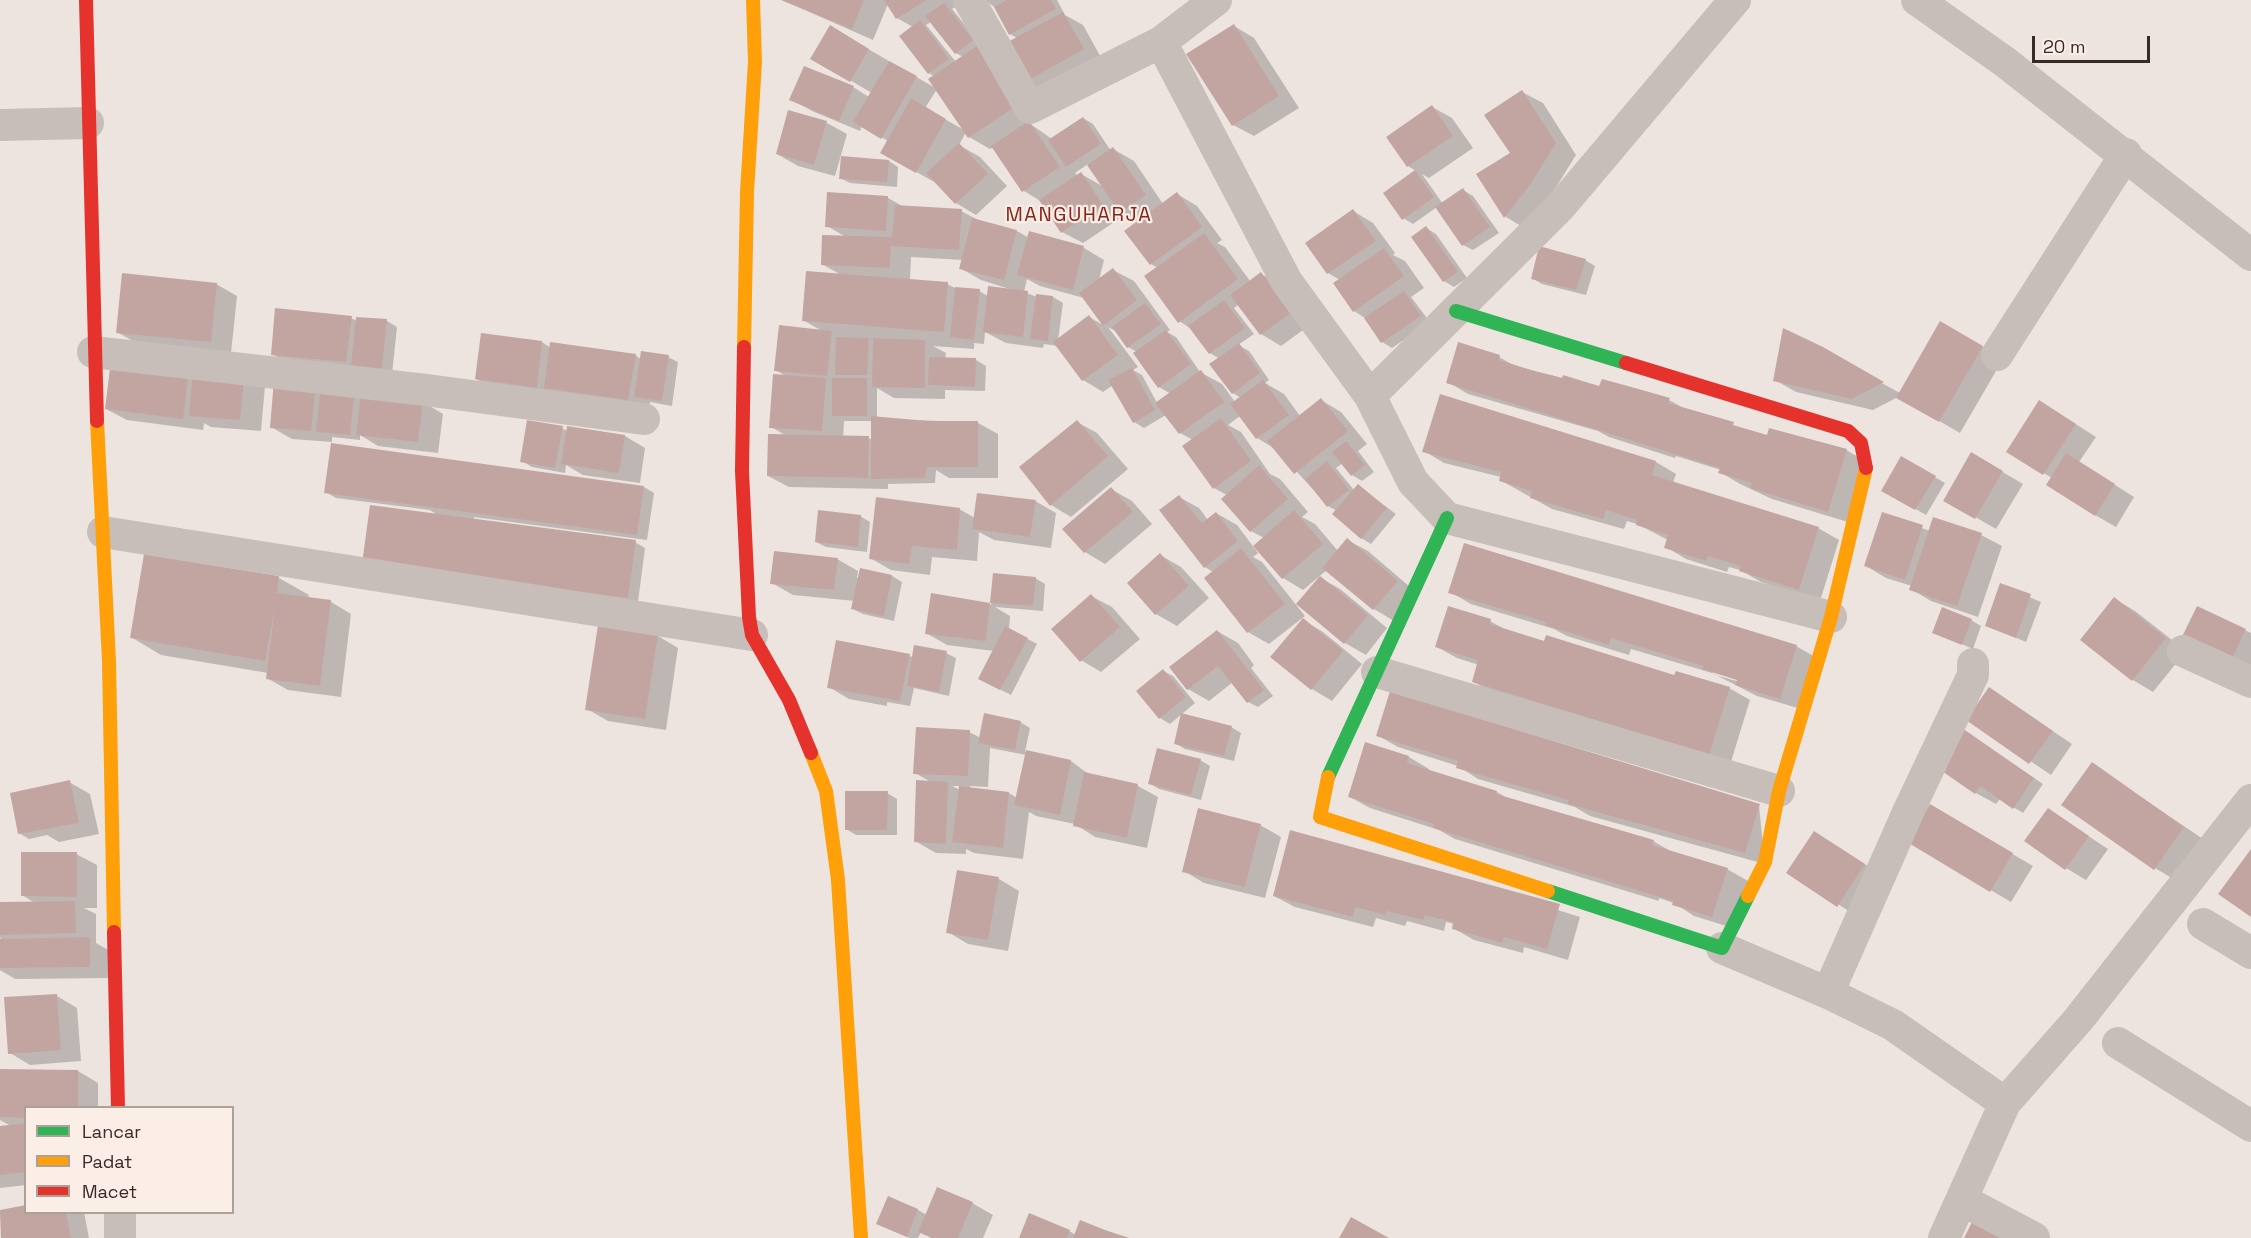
<!DOCTYPE html>
<style>
body{margin:0}
#map{position:relative;width:2251px;height:1238px;overflow:hidden;background:#ede4e0;font-family:"Space Grotesk",sans-serif}
canvas{display:block}
.legend{position:absolute;left:24px;top:1106px;width:210px;height:108px;box-sizing:border-box;background:#faeee7;border:2px solid #aca09a;margin:0;padding:8px 10px;list-style:none;font-size:18px;color:#372a27}
.legend li{display:flex;align-items:center;gap:12px;height:30px}
.legend b{width:30px;border:2px solid #aca09a}
.scale{position:absolute;left:2032px;top:36px;width:118px;height:27px;box-sizing:border-box;border:3px solid #372a27;border-top:0;padding-left:8px;font-size:18px;line-height:21px;white-space:nowrap;color:#372a27;-webkit-text-stroke:4px #faeee7;paint-order:stroke}
</style>
<div id="map">
<canvas width="2251" height="1238"></canvas>
<ul class="legend">
<li><b style="height:8px;background:#30b455"></b>Lancar</li>
<li><b style="height:8px;background:#ff9f0a"></b>Padat</li>
<li><b style="height:8px;background:#e5322d"></b>Macet</li>
</ul>
<div class="scale">20 m</div>
</div>
<script>
const ctx = document.querySelector('canvas').getContext('2d');
ctx.lineJoin = 'round';
function fillPath(path, color) {
  ctx.fillStyle = color;
  ctx.fill(path, 'evenodd');
}
function toPath(rows) {
  const path = new Path2D();
  for (const r of rows) {
    path.moveTo(r[0], r[1]);
    for (let i = 2; i < r.length; i += 2) path.lineTo(r[i], r[i + 1]);
  }
  return path;
}
function trace(path, color, width, dash) {
  ctx.strokeStyle = color;
  ctx.lineWidth = width;
  ctx.lineCap = dash ? 'butt' : 'round';
  ctx.setLineDash(dash || []);
  ctx.stroke(path);
}
function drawText(font, color, halo, rows, align = 'center') {
  ctx.font = font + ' "Space Grotesk",sans-serif';
  ctx.lineWidth = 4.5;
  ctx.setLineDash([]);
  ctx.textBaseline = 'middle';
  ctx.strokeStyle = halo;
  ctx.fillStyle = color;
  for (const [text, x, y, turn = 0] of rows) {
    ctx.save();
    ctx.translate(x, y);
    ctx.rotate((+turn || 0) * Math.PI / 180);
    ctx.textAlign = isNaN(turn) ? turn : align;
    if (halo) ctx.strokeText(text, 0, 0);
    ctx.fillText(text, 0, 0);
    ctx.restore();
  }
}
const shadow = toPath([
 [782,0,966,0,952,9,982,46,1029,123,1052,139,1083,118,1093,124,1111,151,1113,149,1134,161,1163,204,1177,194,1197,206,1222,240,1217,243,1225,247,1250,281,1261,274,1282,285,1310,325,1281,346,1261,334,1239,304,1234,308,1254,334,1238,345,1249,351,1269,380,1265,383,1284,394,1300,416,1321,400,1341,412,1367,444,1358,451,1374,472,1362,481,1352,475,1343,463,1336,468,1354,490,1358,486,1396,514,1371,544,1361,538,1337,511,1328,506,1277,450,1257,438,1240,416,1228,425,1241,432,1270,474,1280,479,1308,512,1302,517,1315,524,1338,551,1347,540,1368,551,1417,593,1394,621,1374,609,1327,570,1303,590,1283,578,1264,538,1251,531,1227,495,1214,488,1193,440,1180,433,1166,415,1144,428,1134,422,1113,385,1103,392,1083,380,1058,346,1044,344,1043,348,1006,343,985,332,984,344,974,343,974,349,933,346,946,353,945,359,976,360,986,366,985,391,945,390,945,399,894,398,877,388,877,418,978,423,998,434,998,478,949,478,936,470,935,483,888,484,888,489,789,487,768,476,787,436,771,427,787,377,776,370,822,331,803,320,841,275,822,264,846,237,827,226,888,198,904,207,961,211,980,221,1017,231,1029,238,1030,233,1084,248,1104,260,1099,280,1113,270,1134,281,1170,330,1167,332,1176,337,1200,372,1222,384,1235,402,1241,398,1233,393,1220,359,1210,353,1193,330,1179,321,1158,268,1151,264,1138,222,1118,211,1122,217,1083,243,1062,232,1042,202,1024,191,994,147,990,149,969,137,966,132,959,145,980,157,1007,186,976,215,956,203,938,184,902,164,888,141,862,126,860,131,812,111,791,99,853,87,869,97,872,93,812,58,851,39,937,89,925,108,966,131,935,77,929,73,913,27,897,18,888,4,873,40],
 [931,22,956,53,963,57,956,62,926,25],
 [1088,164,1104,187,1081,174,1078,176,1075,173],
 [911,257,963,260,960,268,981,280,1016,291,988,296,979,291,955,288,947,284,910,281],
 [1027,279,1040,286,1084,298,1105,326,1089,317,1058,340,1063,303,1053,297,1037,297,1024,292],
 [1108,327,1119,333,1128,347,1137,352,1159,387,1171,394,1157,403,1142,375,1133,370,1138,367],
 [844,421,873,421,873,440,868,438,843,437],
 [985,0,1057,0,1065,15,1083,25,1103,61,1047,93,1026,81,1017,38,1010,34,997,9],
 [1234,26,1254,38,1299,108,1254,136,1233,125],
 [1522,92,1543,103,1576,155,1550,197,1526,229,1506,217,1479,174,1512,154],
 [1432,107,1452,118,1473,148,1429,178,1422,174,1443,204,1463,190,1473,196,1499,233,1473,250,1463,245,1437,207,1413,224,1403,218,1385,193,1416,171,1408,166,1388,137],
 [827,123,847,134,835,176,798,166,777,154],
 [889,161,898,167,897,187,850,183,840,178],
 [1353,211,1373,223,1395,253,1393,255,1405,261,1424,288,1411,297,1430,322,1392,348,1382,342,1365,318,1354,311,1340,280,1328,273],
 [1426,228,1436,234,1467,278,1454,287,1444,281],
 [1585,260,1595,266,1586,295,1542,284,1532,278],
 [216,284,237,296,231,353,138,344,117,332],
 [351,318,357,321,358,318,387,321,397,327,392,374,293,366,272,354],
 [1941,323,2003,359,1960,433,1898,397,1873,410,1796,392,1775,380,1784,330,1900,393],
 [483,335,542,342,551,348,635,355,641,359,668,357,678,362,672,406,650,402,649,411,497,390,476,379],
 [1499,357,1515,366,1598,387,1669,400,1689,411,1768,437,1846,450,1867,462,1848,522,1772,499,1740,484,1720,472,1721,470,1676,456,1675,458,1609,437,1598,431,1468,394,1448,382],
 [113,362,265,386,261,431,211,427,204,423,203,430,127,420,106,409],
 [322,386,423,402,443,414,438,453,378,446,360,435,360,440,332,437,332,442,292,439,271,427],
 [2060,414,2096,437,2079,462,2134,497,2116,527,2095,515,2052,478,2008,451],
 [1077,422,1097,433,1128,469,1071,517,1051,505,1021,468],
 [562,428,567,431,625,436,645,448,640,483,583,475,566,465,565,473,532,467,522,461],
 [1424,451,1656,462,1676,474,1673,483,1818,528,1839,540,1820,601,1761,582,1740,570,1729,567,1727,572,1686,559,1666,547,1668,540,1637,524,1627,521,1624,529,1552,509,1500,480,1501,477,1444,463],
 [1972,454,2023,484,1996,529,1946,500],
 [1902,458,1945,483,1926,515,1883,490],
 [644,487,654,493,647,540,474,517,474,520,635,542,645,548,638,602,439,583,439,516,430,510,336,498,326,492],
 [1111,489,1132,501,1152,524,1105,564,1085,552],
 [1179,497,1199,508,1208,520,1216,513,1237,525,1258,553,1253,557,1262,562,1305,616,1269,644,1248,632,1213,572,1205,567],
 [1035,501,1056,513,1051,548,994,540,979,532,977,561,932,557,930,575,891,570,870,558,959,509,975,518],
 [1883,514,1930,531,1981,535,2002,546,1978,617,1931,601,1911,589,1912,586,1886,578,1866,566],
 [860,516,870,522,867,552,826,547,816,542],
 [1160,555,1181,567,1209,598,1177,626,1156,614,1129,583],
 [145,556,279,578,309,595,308,599,331,602,351,614,341,697,288,690,267,678,268,673,161,655,131,637],
 [837,559,858,571,857,578,892,576,902,582,894,621,863,614,853,609,855,601,793,595,772,583],
 [994,575,1035,578,1045,584,1043,611,995,607,1010,616,1009,629,1037,644,1011,695,989,684,994,651,947,645,926,633,932,594,991,605],
 [1319,577,1340,589,1387,628,1366,655,1345,643,1298,604],
 [2001,585,2041,602,2026,642,1986,625],
 [1450,592,1796,646,1817,658,1801,709,1757,696,1712,673,1631,649,1629,655,1567,636,1554,629,1471,604],
 [1710,670,1745,681,1744,683,1715,675],
 [1091,596,1112,607,1140,639,1101,672,1081,660],
 [2115,599,2135,611,2186,651,2153,692,2133,680],
 [2198,608,2251,633,2251,673,2202,652],
 [1303,620,1323,632,1362,664,1332,701,1312,689,1272,657],
 [1971,620,1981,626,1973,649,1934,632],
 [1490,621,1510,632,1676,677,1729,688,1750,700,1730,765,1494,694,1474,682,1479,665,1457,658,1437,647],
 [1217,631,1238,643,1254,665,1251,668,1273,696,1258,707,1248,702,1233,682,1209,701,1188,689,1171,667],
 [658,636,678,648,666,730,608,721,587,709],
 [837,642,914,657,946,653,956,658,949,696,914,688,910,706,887,702,887,706,849,699,829,687],
 [1163,671,1173,676,1195,703,1170,724,1160,718],
 [1990,689,2072,744,2051,775,1968,719],
 [1020,722,1030,728,1025,752,1071,761,1091,776,1138,786,1158,797,1147,848,1095,837,1075,824,1036,816,1029,812,1023,859,974,853,966,849,966,854,936,853,915,841,931,782,915,773,969,732,981,738],
 [990,748,1026,755,1017,798,1009,793,970,789,970,786,988,787],
 [952,786,960,786,960,790],
 [1231,727,1241,733,1234,761,1185,749,1175,743],
 [1963,730,2043,784,2023,813,2000,799,1996,804,1976,793],
 [1377,735,1759,806,1765,864,1590,816,1575,807,1478,779,1458,766,1398,747],
 [1366,744,1409,757,1429,769,1428,771,1497,792,1509,799,1653,841,1674,853,1727,869,1748,881,1733,928,1694,916,1674,903,1659,898,1659,901,1455,839,1439,830,1370,808,1350,797],
 [1200,760,1210,766,1201,800,1159,789,1149,783],
 [2092,764,2203,839,2175,880,2155,868],
 [69,782,90,794,99,834,59,842,47,835,29,839,19,833],
 [887,793,897,799,897,835,856,835,846,829],
 [1930,806,2033,866,2011,902,1909,842],
 [2049,810,2108,849,2086,880,2066,868],
 [1260,825,1281,837,1265,898,1204,883,1184,871],
 [1835,845,1885,877,1858,917,1788,872],
 [76,854,97,865,97,908,84,908,96,914,96,943,110,951,110,978,15,979,0,970,0,940,3,940,0,938,0,904,35,903,22,895],
 [1436,872,1580,917,1568,960,1524,947,1523,953,1474,940,1453,928,1455,924,1446,922,1444,931,1407,921,1405,926,1376,918,1373,927,1295,907,1274,896],
 [999,879,1019,891,1008,951,968,944,948,932],
 [57,996,77,1008,81,1061,30,1065,10,1053],
 [0,1070,78,1071,98,1083,98,1108,26,1108,26,1185,0,1188,0,1127,11,1126,0,1120],
 [972,1203,993,1215,983,1238,931,1238,921,1232,918,1238,910,1238,888,1229,918,1210,927,1215],
 [26,1207,26,1212,84,1212,89,1238,2,1238,0,1211],
 [1081,1222,1129,1238,1020,1238,1069,1231,1076,1235]
]);
const building = toPath([
 [781,0,864,0,852,29],
 [884,0,927,0,896,19],
 [1007,0,1051,0,1056,9,1009,35,994,7],
 [944,3,973,40,955,54,925,16],
 [1063,12,1084,49,1025,82,1004,44],
 [920,20,949,59,928,74,899,36],
 [1234,24,1279,96,1232,126,1186,54],
 [830,25,869,49,850,82,810,59],
 [980,44,1021,103,968,138,928,79],
 [889,61,917,76,881,139,853,122],
 [804,66,854,86,839,121,789,100],
 [1522,90,1556,143,1530,185,1504,218,1476,174,1510,153,1484,115],
 [911,98,946,119,916,173,880,153],
 [1432,105,1453,136,1407,167,1386,137],
 [788,110,827,121,814,165,776,154],
 [1083,117,1101,144,1066,167,1048,140],
 [1029,121,1060,167,1022,192,991,146],
 [959,143,988,174,955,204,926,173],
 [1113,147,1146,195,1120,213,1087,165],
 [841,156,889,160,887,182,839,179],
 [1415,170,1434,197,1402,220,1383,193],
 [1081,172,1103,205,1061,233,1039,200],
 [1463,188,1490,227,1462,246,1435,207],
 [827,192,888,196,886,231,825,227],
 [1177,192,1202,227,1150,265,1124,231],
 [895,205,962,209,959,250,891,246,890,268,821,265,822,235,892,237],
 [1353,209,1376,241,1327,274,1305,243],
 [972,218,1017,230,1004,280,959,269],
 [1426,226,1458,272,1443,282,1411,237],
 [1029,231,1084,246,1073,290,1017,275],
 [1204,233,1238,279,1178,323,1144,276],
 [1539,246,1586,259,1576,290,1531,279],
 [1384,248,1404,276,1353,312,1333,283],
 [1113,268,1137,300,1103,326,1079,293],
 [806,271,948,282,944,332,802,321],
 [1261,272,1291,313,1260,335,1230,295],
 [122,273,217,283,211,342,116,333],
 [988,286,1028,291,1023,337,983,332],
 [955,287,980,289,974,340,950,337],
 [1404,291,1421,316,1381,343,1364,318],
 [1036,294,1053,296,1048,341,1030,339],
 [1224,300,1245,328,1209,354,1188,326],
 [1145,303,1161,324,1127,348,1112,327],
 [275,308,352,316,346,362,271,355],
 [1089,315,1118,355,1082,381,1053,342],
 [356,317,387,319,382,369,351,366],
 [1940,321,1983,346,1939,422,1896,398],
 [779,325,832,331,827,376,774,371],
 [1783,328,1823,347,1884,382,1852,399,1773,381],
 [1166,330,1191,364,1158,388,1133,353],
 [481,333,542,341,537,388,475,379],
 [836,337,869,338,867,375,835,375],
 [873,338,925,340,925,388,872,387],
 [550,342,636,354,628,400,544,388],
 [1458,342,1500,355,1499,360,1534,371,1562,378,1563,375,1599,386,1602,379,1635,388,1670,398,1668,403,1734,422,1733,425,1767,435,1769,428,1847,449,1828,512,1750,488,1752,483,1718,473,1720,468,1446,383],
 [1239,343,1260,373,1232,394,1209,364],
 [641,351,669,355,662,401,634,397],
 [929,357,976,358,975,387,928,385],
 [111,360,189,371,183,419,105,409],
 [193,368,245,373,240,420,189,416],
 [1132,368,1155,410,1133,423,1108,380],
 [1201,370,1224,402,1179,434,1155,403],
 [773,374,826,378,822,431,769,428],
 [832,378,867,378,867,416,832,416],
 [274,379,316,383,311,431,270,428],
 [1263,380,1289,415,1256,439,1230,404],
 [321,385,355,388,350,435,316,432],
 [361,393,423,401,418,442,356,435],
 [1440,394,1656,461,1652,475,1819,527,1799,590,1739,571,1741,566,1708,556,1706,561,1664,548,1668,535,1636,525,1637,520,1606,510,1603,519,1530,498,1532,491,1499,481,1501,472,1422,452],
 [1321,398,1348,431,1294,474,1267,441],
 [2039,400,2076,424,2043,475,2006,452],
 [871,416,927,421,978,421,978,467,927,467,925,478,871,479],
 [1221,418,1251,461,1213,489,1182,446],
 [527,420,563,426,555,468,520,462],
 [1077,420,1108,456,1050,506,1019,467],
 [567,426,625,435,619,473,561,464],
 [768,434,869,436,868,478,767,476],
 [1346,441,1365,465,1351,476,1332,452],
 [331,443,644,486,637,535,324,493],
 [1971,452,2003,471,1975,519,1943,501],
 [2066,453,2115,484,2095,516,2046,485],
 [1901,456,1936,476,1915,510,1881,491],
 [1327,461,1349,490,1327,507,1305,479],
 [1259,465,1288,499,1250,532,1221,499],
 [1358,484,1387,508,1361,539,1332,514],
 [1111,487,1133,512,1084,553,1062,529],
 [977,493,1036,500,1030,537,972,529],
 [1179,495,1202,523,1216,512,1238,541,1204,568,1159,510],
 [876,497,960,508,957,550,912,546,909,564,869,559],
 [370,505,636,540,628,598,362,564],
 [818,510,861,515,858,547,815,542],
 [1294,510,1323,544,1282,579,1253,546],
 [1882,512,1923,525,1905,580,1864,566],
 [1933,517,1982,533,1957,606,1909,590],
 [1347,538,1398,581,1373,610,1322,568],
 [1464,543,1797,645,1780,699,1735,685,1737,680,1702,669,1703,666,1611,638,1609,645,1545,625,1546,622,1448,593],
 [1241,548,1285,604,1247,633,1204,578],
 [774,551,838,558,834,590,770,584],
 [1160,553,1189,586,1155,615,1127,583],
 [144,554,279,576,277,593,331,600,320,686,266,679,275,607,265,661,130,638],
 [860,568,892,575,884,616,851,609],
 [993,573,1036,577,1033,606,990,603],
 [1320,576,1368,615,1344,644,1296,604],
 [2000,583,2031,594,2016,638,1985,626],
 [931,593,990,603,986,641,925,634],
 [1091,594,1120,627,1080,662,1051,629],
 [2114,597,2166,638,2132,681,2080,640],
 [1448,606,1491,619,1490,624,1544,641,1546,635,1674,675,1676,671,1730,687,1709,755,1472,682,1478,660,1435,647],
 [2197,606,2246,629,2229,665,2180,641],
 [1942,607,1972,619,1962,645,1932,633],
 [1303,618,1343,651,1311,690,1270,657],
 [598,625,658,634,645,719,585,710],
 [1005,626,1028,638,1000,690,978,679],
 [1217,630,1264,690,1247,703,1218,666,1187,690,1169,667],
 [836,640,910,654,900,701,827,688],
 [914,645,947,651,939,692,907,686],
 [1163,669,1186,697,1159,719,1136,691],
 [1989,687,2053,731,2029,764,1966,720],
 [1390,691,1760,804,1745,853,1568,804,1568,800,1456,768,1458,761,1376,736],
 [984,713,1021,721,1015,750,978,743],
 [1181,713,1232,726,1224,756,1174,744],
 [916,727,970,730,968,776,913,774],
 [1962,728,2034,778,2013,809,1980,786,1975,794,1936,767],
 [1365,742,1409,756,1407,763,1497,791,1496,794,1654,840,1652,845,1728,868,1712,917,1672,905,1673,901,1433,828,1434,824,1348,797],
 [1157,748,1201,759,1191,795,1148,784],
 [1026,750,1071,760,1060,815,1014,805],
 [2092,762,2184,827,2154,870,2061,805],
 [1084,772,1138,784,1127,838,1073,826],
 [70,780,79,823,18,834,10,793],
 [916,780,948,782,946,844,914,842],
 [959,786,1009,792,1003,848,952,842],
 [845,791,888,791,887,830,845,830],
 [1930,804,2013,853,1990,892,1907,842],
 [1198,808,1261,824,1245,887,1182,872],
 [2048,808,2089,836,2065,870,2024,841],
 [1290,830,1560,904,1547,949,1504,937,1502,943,1452,929,1453,922,1425,915,1423,920,1386,911,1385,915,1355,907,1353,917,1273,896],
 [1814,831,1865,864,1837,907,1786,873],
 [2251,849,2251,917,2218,894],
 [21,852,77,852,77,897,21,896],
 [957,870,999,877,988,940,946,933],
 [75,901,76,933,0,935,0,902],
 [90,937,90,967,0,968,0,939],
 [57,994,61,1050,8,1054,4,997],
 [0,1069,78,1070,78,1107,26,1107,26,1118,0,1117],
 [26,1123,26,1172,0,1175,0,1126],
 [937,1187,973,1202,958,1238,932,1238,918,1232],
 [888,1196,918,1209,907,1237,876,1224],
 [26,1205,26,1212,66,1212,71,1238,1,1238,0,1210],
 [1029,1213,1070,1230,1067,1238,1019,1238],
 [1975,1216,2017,1238,1964,1238],
 [1351,1217,1389,1238,1339,1238],
 [1080,1220,1110,1232,1129,1238,1073,1238]
]);
const street = toPath([
 [969,0,1030,108,1161,42],
 [1216,0,1161,42,1287,282,1370,396,1413,482,1447,518,1831,617],
 [1917,0,2005,62,2251,255],
 [0,125,88,123],
 [93,352,426,390,644,419],
 [1997,355,2126,154],
 [1370,396,1560,207,1735,0],
 [103,532,752,635],
 [2183,651,2251,682],
 [1973,664,1973,675,1909,810,1828,993,1893,1025,2005,1103],
 [1377,672,1779,791],
 [2203,924,2251,953],
 [1722,948,1828,993],
 [2118,1043,2251,1126],
 [1962,1200,2034,1238],
 [120,1212,120,1238],
 [1944,1238,2005,1103,2078,1020,2251,800]
]);
const fast = toPath([
 [1456,311,1626,363],
 [1328,777,1447,518],
 [1548,891,1722,948,1748,896]
]);
const slow = toPath([
 [744,347,747,192,755,62,753,0],
 [97,421,109,661,114,932],
 [811,753,826,791,838,880,861,1238],
 [1328,777,1320,817,1548,891],
 [1748,896,1765,862,1779,791,1831,617,1866,468]
]);
const jam = toPath([
 [86,0,97,421],
 [744,347,742,471,749,617,752,635,789,700,811,753],
 [1626,363,1848,431,1861,443,1866,468],
 [114,932,118,1108]
]);
const quarterNames = [
 ["MANGUHARJA",1079,216]
];
fillPath(shadow, '#0003');
fillPath(building, '#c2a5a1');
trace(street, '#c7bdb9', 32);
trace(fast, '#30b455', 14);
trace(slow, '#ff9f0a', 14);
trace(jam, '#e5322d', 14);
ctx.letterSpacing = '1.5px';
drawText('20px', '#8b241c', '#faeee7', quarterNames);
ctx.letterSpacing = '0px';
</script>
